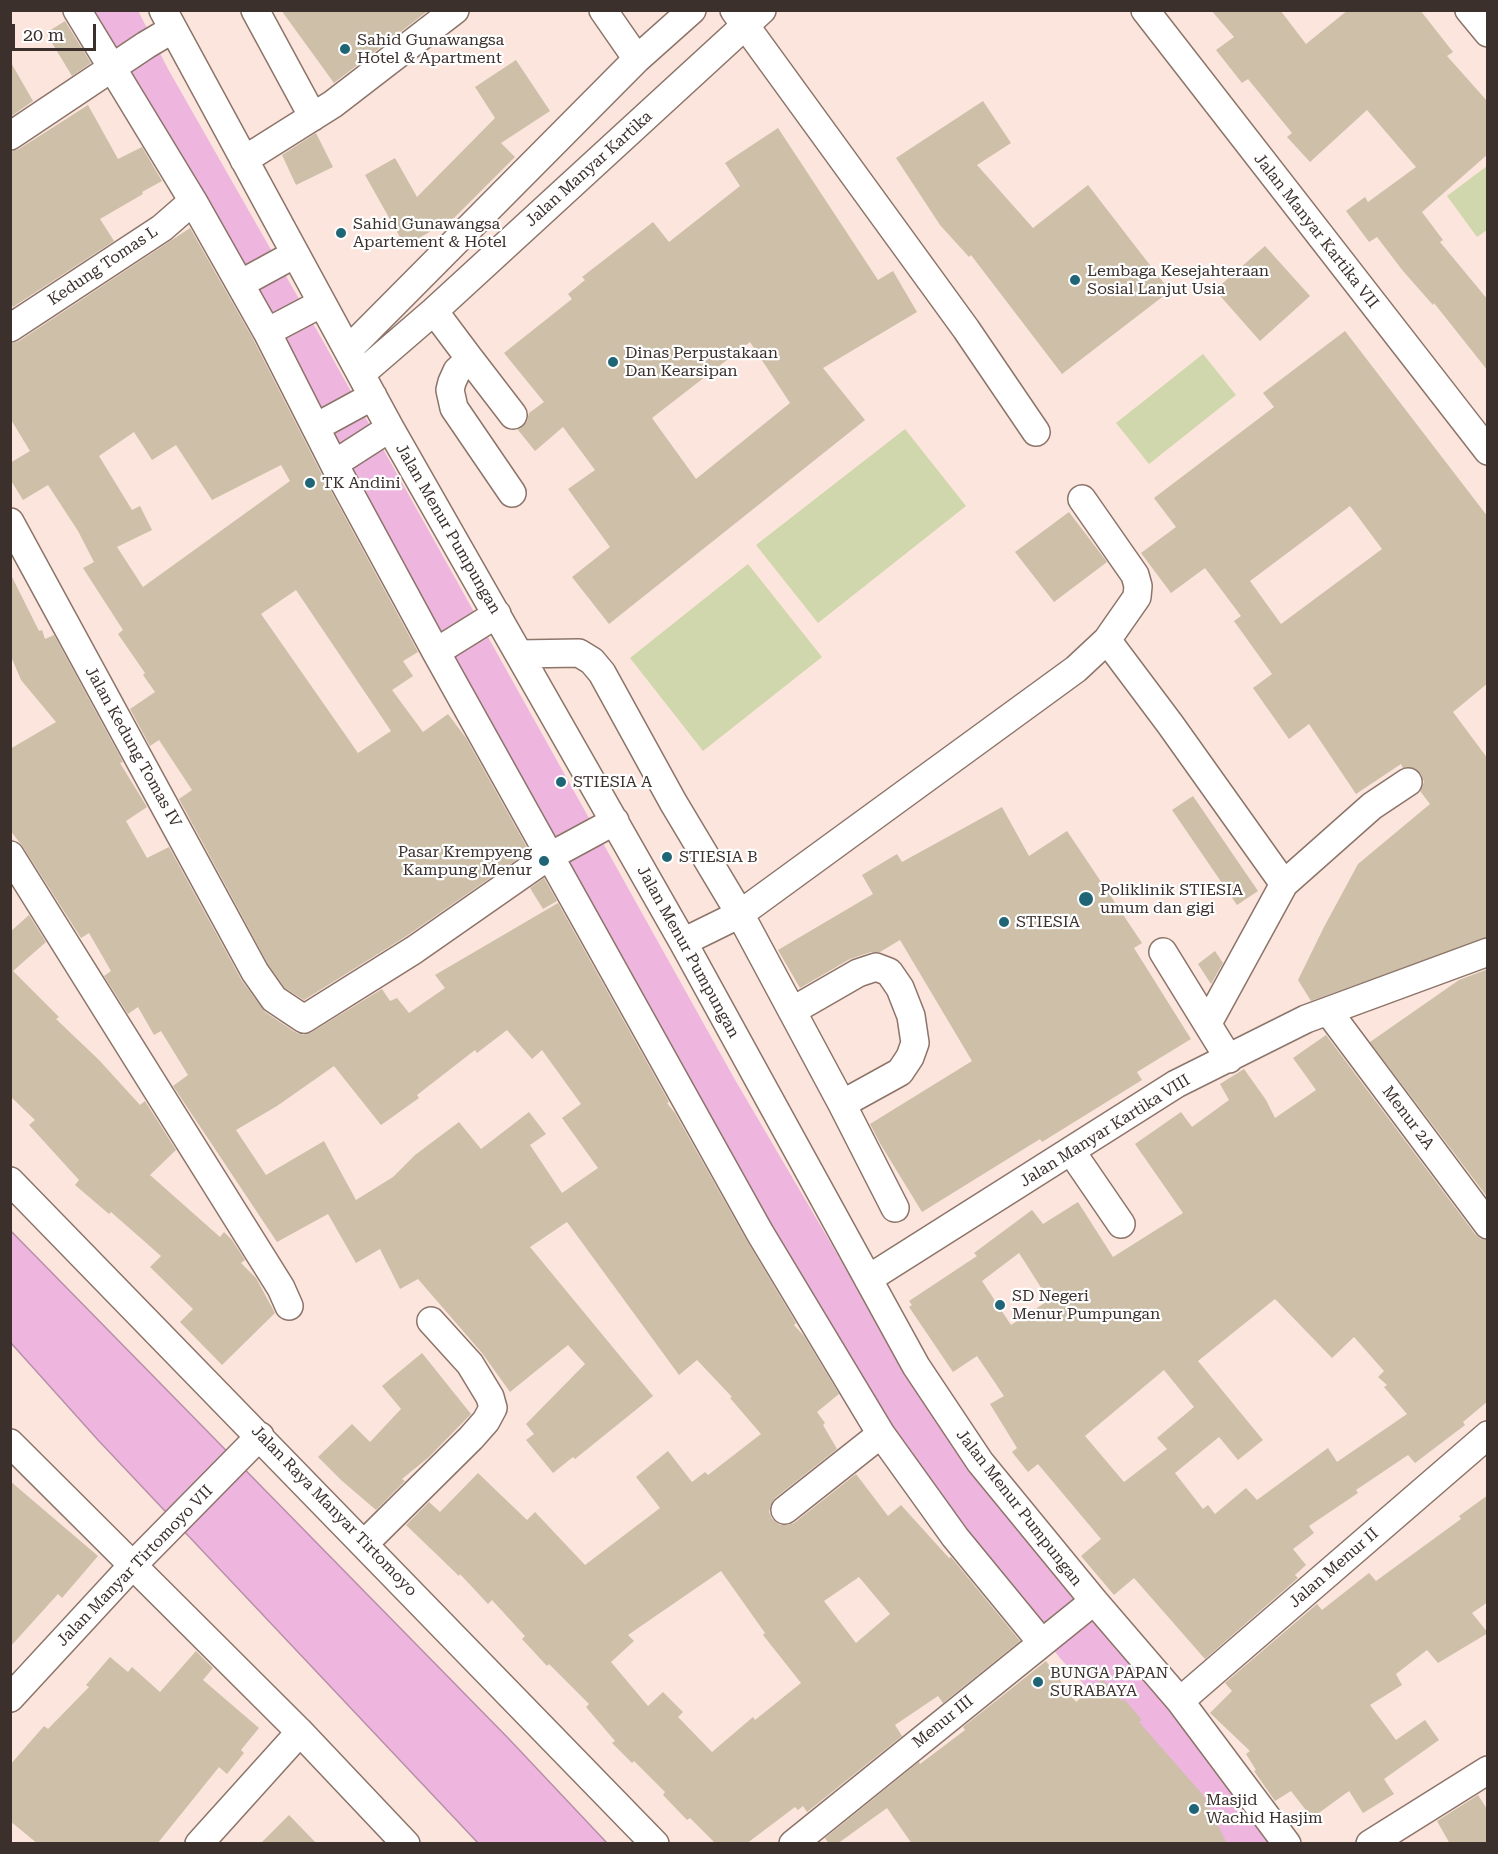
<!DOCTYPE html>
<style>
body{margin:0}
#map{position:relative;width:1498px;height:1854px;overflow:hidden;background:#fce5dc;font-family:"Roboto Serif",serif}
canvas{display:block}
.frame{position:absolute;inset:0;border:12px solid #3b302c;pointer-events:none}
.scale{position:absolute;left:12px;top:24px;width:84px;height:27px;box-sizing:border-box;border:3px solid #3b302c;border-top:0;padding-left:8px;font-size:18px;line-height:21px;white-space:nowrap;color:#3b302c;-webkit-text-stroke:4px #fff;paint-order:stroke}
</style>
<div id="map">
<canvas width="1498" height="1854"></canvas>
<div class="frame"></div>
<div class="scale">20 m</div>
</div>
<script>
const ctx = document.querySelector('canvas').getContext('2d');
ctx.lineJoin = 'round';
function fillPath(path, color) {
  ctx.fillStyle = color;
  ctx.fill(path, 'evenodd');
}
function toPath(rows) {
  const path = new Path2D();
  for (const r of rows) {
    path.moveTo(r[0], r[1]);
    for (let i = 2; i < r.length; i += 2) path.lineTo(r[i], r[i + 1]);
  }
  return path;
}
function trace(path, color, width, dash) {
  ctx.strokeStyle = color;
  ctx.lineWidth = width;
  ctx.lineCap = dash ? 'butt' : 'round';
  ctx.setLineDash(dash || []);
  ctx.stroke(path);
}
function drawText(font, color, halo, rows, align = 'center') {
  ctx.font = font + ' "Roboto Serif",serif';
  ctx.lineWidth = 4.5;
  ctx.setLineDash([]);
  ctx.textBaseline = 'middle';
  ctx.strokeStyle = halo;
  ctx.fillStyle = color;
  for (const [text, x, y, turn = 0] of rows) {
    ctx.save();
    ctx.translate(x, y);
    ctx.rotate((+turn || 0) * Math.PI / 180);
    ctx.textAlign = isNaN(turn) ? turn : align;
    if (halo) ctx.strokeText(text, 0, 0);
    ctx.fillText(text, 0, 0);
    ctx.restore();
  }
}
const green = toPath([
 [1487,166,1487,230,1477,237,1447,196],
 [1203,354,1236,395,1149,464,1116,423],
 [905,429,966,506,818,623,756,545],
 [748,564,822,657,703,751,630,658]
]);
const water = toPath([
 [10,1230,509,1739,607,1843,478,1843,98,1440,11,1343,10,1230]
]);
const river = toPath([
 [109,10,145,80,296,345,712,1091,889,1393,1079,1641,1169,1740,1244,1844]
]);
const building = toPath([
 [281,10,429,10,334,83],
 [1211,10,1280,10,1306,44,1348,10,1420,10,1453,52,1447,56,1488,102,1488,154,1422,212,1443,240,1440,242,1488,300,1488,371,1434,303,1433,305,1403,271,1377,237,1369,242,1346,211,1365,197,1368,202,1416,167,1367,110,1310,162,1287,137,1292,133,1248,79,1242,83,1216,50,1234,37],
 [65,21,91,63,72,76,46,33],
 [516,60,550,111,501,143,515,157,454,218,405,246,365,175,395,158,417,197,495,118,475,87],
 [10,61,33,101,10,117],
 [983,101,1011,143,977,165,1033,228,1088,185,1170,291,1062,374,971,255,969,257,940,225,896,158],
 [88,105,118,159,142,147,162,181,142,192,143,194,100,219,114,241,13,307,10,303,10,152,19,149],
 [778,128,878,280,893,271,917,312,823,368,865,420,609,624,572,577,610,547,568,489,595,470,563,427,535,451,518,430,527,422,529,413,544,402,504,353,572,299,568,294,585,280,582,277,653,222,669,242,740,186,725,163],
 [750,342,790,403,696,479,652,418],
 [316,133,333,167,296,185,282,155],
 [190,228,253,339,320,471,418,652,403,661,413,676,392,690,423,732,448,714,466,738,529,851,405,937,304,1000,285,988,268,964,179,799,192,790,159,740,150,746,130,709,155,692,143,675,145,673,118,634,123,630,83,568,94,562,78,531,48,485,23,500,10,479,10,463,30,451,10,418,10,344,19,341],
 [134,432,152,460,176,445,212,500,281,465,290,481,143,587,117,547,152,530,140,506,132,510,99,456],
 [296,590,391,731,358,753,261,614],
 [1265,246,1310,296,1260,341,1215,290],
 [1345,331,1488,517,1488,683,1453,712,1488,759,1488,937,1311,1001,1298,980,1324,927,1358,864,1430,804,1420,791,1424,782,1421,774,1414,768,1403,768,1401,764,1356,794,1309,724,1289,739,1253,688,1272,674,1234,621,1241,616,1205,568,1171,593,1141,553,1176,527,1154,498,1274,407,1263,393],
 [1350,506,1382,549,1281,624,1250,581],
 [1069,512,1107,562,1054,602,1015,552],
 [10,573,39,631,42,630,45,639,54,635,123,762,120,763,147,807,126,821,147,858,169,847,242,981,265,1012,295,1032,303,1035,312,1032,382,989,390,1001,397,998,409,1013,445,988,435,975,558,903,669,1102,667,1103,675,1113,747,1241,796,1323,794,1325,804,1336,839,1394,817,1412,825,1423,823,1425,837,1449,775,1498,771,1504,769,1512,772,1519,780,1525,788,1525,794,1523,856,1474,888,1516,901,1505,949,1558,951,1557,1020,1641,943,1703,938,1696,895,1725,902,1736,807,1812,803,1806,798,1810,795,1807,746,1844,716,1844,690,1818,687,1820,663,1795,665,1792,634,1761,632,1763,612,1743,615,1741,586,1707,589,1704,549,1664,547,1666,522,1639,525,1636,492,1600,488,1604,460,1574,459,1576,406,1525,429,1502,440,1512,478,1473,527,1520,535,1512,585,1565,660,1508,636,1477,668,1451,692,1482,705,1472,708,1475,761,1434,730,1398,732,1397,697,1360,679,1375,567,1222,530,1247,653,1396,575,1459,573,1457,553,1473,526,1440,534,1434,526,1424,585,1364,568,1345,510,1392,482,1353,418,1279,400,1289,380,1249,356,1263,328,1214,277,1242,173,1086,188,1075,161,1031,154,1035,138,1007,128,1014,104,976,111,971,89,933,81,938,23,847,10,830,10,749,56,722,21,680,10,654],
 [507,1030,532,1059,542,1050,581,1104,562,1118,598,1168,562,1193,530,1145,546,1134,529,1112,481,1149,459,1122,415,1155,393,1177,356,1200,324,1141,266,1175,236,1130,277,1106,334,1066,381,1125,419,1098,417,1095,475,1050,477,1053],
 [721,1571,765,1633,763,1635,801,1683,755,1720,753,1717,712,1752,678,1717,683,1712,663,1692,648,1706,611,1662,634,1641,628,1635],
 [859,1577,890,1614,856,1643,824,1601],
 [1193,796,1258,891,1237,905,1172,810],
 [1002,807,1029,856,1067,831,1142,943,1134,948,1191,1039,1137,1072,1142,1080,1042,1142,1040,1139,922,1212,881,1145,870,1124,972,1061,900,940,880,952,871,952,850,959,800,988,778,950,873,894,862,875,897,854,902,862],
 [544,878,557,901,543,909,530,888],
 [29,915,46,942,13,971,59,1017,56,1019,99,1060,140,1105,145,1101,176,1150,150,1175,220,1237,224,1232,232,1240,245,1260,241,1263,256,1278,275,1313,222,1365,180,1322,193,1309,150,1267,161,1256,111,1212,109,1214,75,1185,79,1180,29,1125,35,1120,10,1096,10,932],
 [1215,951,1223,963,1211,984,1198,964],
 [1488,969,1488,1198,1370,1042,1459,980],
 [1326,1035,1475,1234,1481,1239,1488,1240,1488,1401,1463,1422,1465,1425,1415,1463,1408,1455,1356,1490,1358,1493,1309,1526,1314,1533,1293,1549,1306,1565,1295,1575,1298,1578,1205,1659,1134,1578,1114,1595,1081,1556,1101,1539,1038,1464,1028,1472,1012,1452,1017,1448,990,1404,1004,1396,977,1356,953,1372,909,1307,912,1305,909,1301,977,1256,974,1253,1032,1210,1043,1224,1078,1202,1113,1257,1183,1213,1135,1144,1181,1112,1192,1127,1229,1100,1220,1084,1244,1069,1266,1100,1275,1118,1316,1090,1293,1058],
 [1019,1253,1049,1300,1011,1325,982,1281],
 [1275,1299,1332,1358,1354,1337,1384,1371,1378,1377,1387,1385,1384,1387,1407,1414,1337,1462,1328,1448,1257,1500,1246,1488,1215,1514,1208,1505,1203,1509,1175,1473,1219,1437,1238,1460,1263,1440,1198,1361],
 [1164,1370,1194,1407,1157,1438,1167,1449,1124,1482,1085,1436],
 [422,1353,471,1414,429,1457,402,1479,405,1481,376,1510,341,1480,318,1457,352,1424,370,1442,401,1409,382,1386],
 [10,1481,98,1556,62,1598,58,1594,10,1647],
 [1488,1495,1488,1602,1472,1613,1488,1633,1438,1663,1427,1650,1396,1674,1402,1685,1370,1705,1396,1740,1425,1720,1439,1740,1384,1779,1394,1794,1363,1813,1349,1791,1312,1818,1291,1791,1275,1801,1254,1771,1256,1770,1246,1754,1250,1751,1210,1713,1232,1691,1225,1683,1317,1604,1322,1610,1369,1573,1376,1581,1461,1519,1459,1516],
 [196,1651,213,1668,203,1680,259,1728,241,1750,244,1753,227,1774,219,1767,157,1844,38,1844,10,1821,10,1765,44,1726,48,1729,89,1687,86,1685,110,1657,128,1672,132,1667,160,1692],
 [1046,1661,1076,1702,1102,1679,1122,1701,1124,1699,1142,1720,1139,1722,1203,1795,1227,1844,912,1844,887,1808,837,1844,829,1844,825,1838,919,1762,920,1764,965,1730,963,1727],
 [1478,1795,1487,1809,1487,1844,1450,1844,1437,1821],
 [289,1815,317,1844,260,1844]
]);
const minor = toPath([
 [77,10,193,201,267,332,334,464,436,652,760,1233,881,1434,955,1537,1042,1643],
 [163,10,390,428,683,942,916,1366,980,1462,1094,1601,1180,1701,1287,1844],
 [255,10,313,117],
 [603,10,637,59],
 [734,10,966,329,1036,432],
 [1145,10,1488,451],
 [1469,10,1488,33],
 [10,136,146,45,173,29],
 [244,160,333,104,455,10],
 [240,284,295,254],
 [434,311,470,359,457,371,452,382,450,390,454,408,512,493],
 [10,328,162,228,193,201],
 [267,332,322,303],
 [348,350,637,59,692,10],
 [470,359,513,415],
 [361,374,434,311,762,10],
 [316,427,373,396],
 [334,464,390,428],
 [1082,499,1135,575,1138,586,1137,597,1107,640],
 [10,522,255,972,274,999,304,1019,414,950,543,860,615,821],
 [436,652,497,614],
 [519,654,579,653,592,661,602,673,673,802,740,914,842,1104,895,1208],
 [10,855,281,1288,289,1306],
 [683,942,740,914,1076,669,1107,640,1170,724,1284,884],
 [1163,952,1229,1059],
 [792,1011,858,973,876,967,889,972,900,988,911,1016,915,1043,910,1057,900,1072,842,1104],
 [1328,1011,1488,1225],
 [1208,1023,1284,884,1372,806,1408,782],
 [1071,1151,1121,1224],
 [10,1181,655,1844],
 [868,1279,1176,1084,1306,1019,1488,952],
 [10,1443,300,1732,406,1844],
 [785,1510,881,1434],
 [365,1543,471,1438,486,1421,493,1408,490,1397,470,1364,431,1321],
 [10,1698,132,1566,260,1436],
 [1180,1701,1488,1435],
 [199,1844,300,1732],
 [793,1844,1094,1601],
 [1370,1844,1488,1770]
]);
const markers = [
 [345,49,6,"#1f6575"],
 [341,233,6,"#1f6575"],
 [1075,280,6,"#1f6575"],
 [613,362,6,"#1f6575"],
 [310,483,6,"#1f6575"],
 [561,782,6,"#1f6575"],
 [667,857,6,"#1f6575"],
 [544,861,6,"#1f6575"],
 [1086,899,8,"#1f6575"],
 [1004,922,6,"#1f6575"],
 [1000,1305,6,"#1f6575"],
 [1038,1682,6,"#1f6575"],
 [1194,1809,6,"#1f6575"]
];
const poiNames = [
 ["Sahid Gunawangsa",357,40],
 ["Hotel & Apartment",357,58],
 ["Sahid Gunawangsa",353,224],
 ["Apartement & Hotel",353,242],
 ["Lembaga Kesejahteraan",1087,271],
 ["Sosial Lanjut Usia",1087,289],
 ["Dinas Perpustakaan",625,353],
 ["Dan Kearsipan",625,371],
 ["TK Andini",322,483],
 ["STIESIA A",573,782],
 ["Pasar Krempyeng",532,852,"right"],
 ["Kampung Menur",532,870,"right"],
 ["STIESIA B",679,857],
 ["Poliklinik STIESIA",1100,890],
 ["umum dan gigi",1100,908],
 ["STIESIA",1016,922],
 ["SD Negeri",1012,1296],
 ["Menur Pumpungan",1012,1314],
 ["BUNGA PAPAN",1050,1673],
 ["SURABAYA",1050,1691],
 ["Masjid",1206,1800],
 ["Wachid Hasjim",1206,1818]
];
const streetNames = [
 ["Jalan Manyar Kartika",589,169,-42],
 ["Jalan Manyar Kartika VII",1316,231,52],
 ["Kedung Tomas L",103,266,-34],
 ["Jalan Menur Pumpungan",448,529,60],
 ["Jalan Kedung Tomas IV",133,747,61],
 ["Jalan Menur Pumpungan",688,952,61],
 ["Menur 2A",1408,1118,53],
 ["Jalan Manyar Kartika VIII",1105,1131,-32],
 ["Jalan Menur Pumpungan",1019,1508,52],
 ["Jalan Raya Manyar Tirtomoyo",334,1511,46],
 ["Jalan Manyar Tirtomoyo VII",135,1566,-46],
 ["Jalan Menur II",1334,1568,-41],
 ["Menur III",943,1722,-39]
];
fillPath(green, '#d1d7ac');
fillPath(water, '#eeb6df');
trace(water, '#b88ea9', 1.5);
trace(river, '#eeb6df', 51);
fillPath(building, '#cdbfa8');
trace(minor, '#8c7469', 30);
trace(minor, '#fff', 27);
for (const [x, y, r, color] of markers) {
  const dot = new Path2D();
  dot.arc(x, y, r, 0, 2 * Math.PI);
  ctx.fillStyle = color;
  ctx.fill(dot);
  trace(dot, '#fff', 2);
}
drawText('16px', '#3b302c', '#fff', poiNames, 'left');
drawText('16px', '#3b302c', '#fff', streetNames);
</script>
